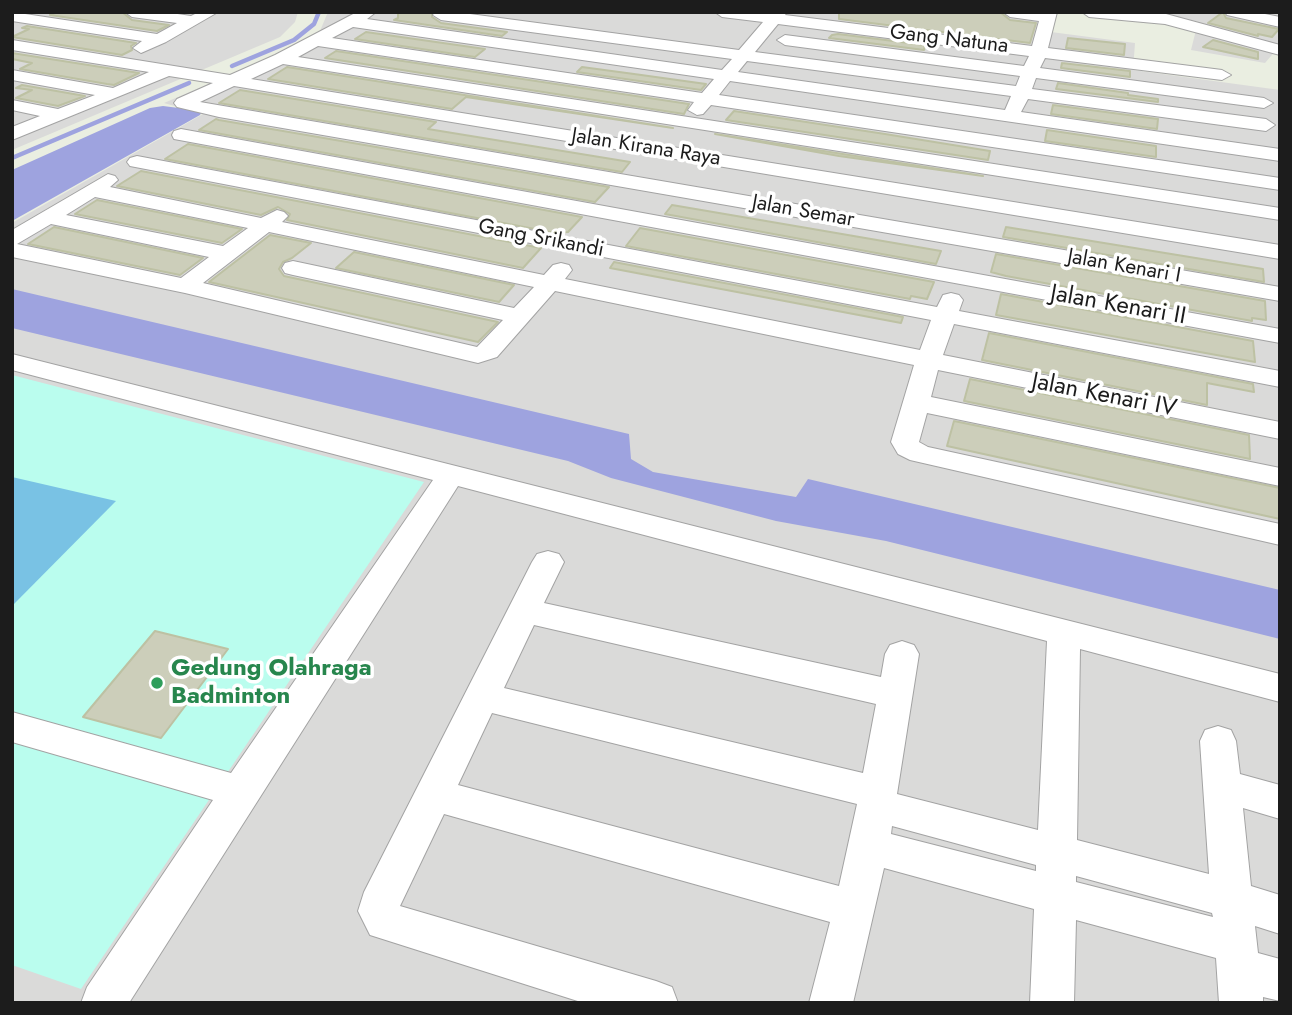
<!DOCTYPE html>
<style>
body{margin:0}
#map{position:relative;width:1292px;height:1015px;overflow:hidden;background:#eaeee1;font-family:Jost,sans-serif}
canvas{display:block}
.frame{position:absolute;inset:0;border:14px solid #1c1c1c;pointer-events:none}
</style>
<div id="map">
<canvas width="1292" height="1015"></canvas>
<div class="frame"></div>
</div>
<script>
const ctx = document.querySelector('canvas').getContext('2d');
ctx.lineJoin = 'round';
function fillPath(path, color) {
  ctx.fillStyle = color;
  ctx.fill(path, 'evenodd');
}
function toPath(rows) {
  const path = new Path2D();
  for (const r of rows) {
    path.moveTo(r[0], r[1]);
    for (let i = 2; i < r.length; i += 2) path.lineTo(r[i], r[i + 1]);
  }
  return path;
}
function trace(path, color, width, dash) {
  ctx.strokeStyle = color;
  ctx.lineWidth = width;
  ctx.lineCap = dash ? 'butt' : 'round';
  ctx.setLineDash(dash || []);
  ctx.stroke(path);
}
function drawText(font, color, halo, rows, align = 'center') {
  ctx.font = font + ' Jost,sans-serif';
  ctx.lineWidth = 7;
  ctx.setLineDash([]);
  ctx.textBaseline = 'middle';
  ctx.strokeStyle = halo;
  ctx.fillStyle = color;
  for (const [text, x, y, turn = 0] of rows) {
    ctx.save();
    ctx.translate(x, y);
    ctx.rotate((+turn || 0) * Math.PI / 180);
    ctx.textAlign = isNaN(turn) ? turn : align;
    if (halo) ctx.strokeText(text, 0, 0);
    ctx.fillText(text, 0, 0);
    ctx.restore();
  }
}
const residential = toPath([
 [12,12,298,12,295,22,280,37,12,150],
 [328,12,1058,12,1051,32,1135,43,1133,70,1280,90,1280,1003,12,1003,12,223,203,114,164,103,285,51,320,31],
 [1148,12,1280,12,1280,50,1277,49,1265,63,1191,50,1198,22]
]);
const park = toPath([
 [12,375,424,482,81,989,12,965]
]);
const pitch = toPath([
 [12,477,116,501,12,606]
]);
const water = toPath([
 [163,106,202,111,200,115,12,221,12,170,150,108],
 [12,289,629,434,631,459,653,472,796,497,808,479,1280,590,1280,639,886,541,776,521,611,478,568,461,12,328]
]);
const stream = toPath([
 [232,66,294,40,314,24,319,12],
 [12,158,189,83]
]);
const building = toPath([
 [57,12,122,12,132,20,169,25,157,31,50,15,57,12],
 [398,12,432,12,432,17,441,23,507,32,502,36,394,20,398,18,398,12],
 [839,12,1000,12,1010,20,1036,23,1030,43,839,19,839,12],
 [1223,12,1226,18,1279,29,1272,37,1258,34,1258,36,1208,23,1223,12],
 [27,26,136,43,131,46,132,50,122,55,12,37,29,29,22,28,27,26],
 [366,32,485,49,475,57,355,39,366,32],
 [838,34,925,45,924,50,829,38,832,35,838,34],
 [1068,38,1125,44,1124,55,1066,48,1068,38],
 [1213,40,1258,52,1258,59,1203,47,1213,40],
 [336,51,689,104,684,114,325,58,336,51],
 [12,53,139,73,114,85,107,84,20,69,32,63,12,59,12,53],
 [1062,63,1130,71,1130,77,1061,68,1062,63],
 [287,67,673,128,466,97,452,109,268,79,287,67],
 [582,67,634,74,706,84,701,90,577,72,582,67],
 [1058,83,1128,93,1128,95,1158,99,1158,102,1056,89,1058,83],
 [22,85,85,96,58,106,16,98,32,90,16,88,22,85],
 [240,90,436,122,428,129,630,162,622,172,219,103,240,90],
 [1053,105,1158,119,1157,129,1051,114,1053,105],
 [734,111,885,134,990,151,988,160,726,120,734,111],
 [216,119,219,120,609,187,595,202,199,130,216,119],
 [1047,130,1156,146,1156,157,1045,141,1047,130],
 [715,134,983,176,839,156,715,134],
 [188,144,582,217,568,232,556,233,165,159,188,144],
 [141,171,541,248,523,268,287,220,290,214,278,207,261,215,117,186,141,171],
 [97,200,242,229,222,243,75,214,97,200],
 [672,205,807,228,941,251,936,264,665,214,672,205],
 [54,227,203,258,180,275,28,244,54,227],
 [1006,227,1263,269,1264,282,1003,237,1006,227],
 [640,228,934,282,927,299,911,296,910,299,626,246,640,228],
 [270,235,311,243,292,258,283,262,279,269,284,276,498,322,478,342,209,282,270,235],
 [354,252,514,285,499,302,336,268,354,252],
 [996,254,1265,301,1266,320,1252,318,1252,321,1006,276,991,272,996,254],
 [614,262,903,317,901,323,610,268,614,262],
 [1001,294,1253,341,1255,362,996,315,1001,294],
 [989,333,1253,384,1254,392,1207,383,1207,405,982,360,989,333],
 [970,379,1249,435,1250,459,964,401,970,379],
 [954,421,1280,488,1280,519,947,446,954,421],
 [155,631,228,649,161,738,83,717,155,631]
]);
const minor = toPath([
 [12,12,157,34,177,23,132,17,125,12,164,12,191,16,199,12,218,12,166,42,141,53,133,48,142,41,12,21,12,12],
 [357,12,376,12,367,19,722,70,732,59,441,20,433,15,435,12,455,12,739,50,763,22,722,17,715,12,787,12,785,15,1032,46,1039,21,1010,17,1003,12,1057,12,1048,48,1222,70,1231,75,1222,80,1045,58,1040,68,1264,98,1273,103,1264,108,1036,78,1032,89,1266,119,1275,125,1266,131,1028,99,1021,112,1280,149,1280,161,730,81,719,95,1280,178,1280,190,711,105,703,114,697,115,688,110,694,102,318,46,298,57,1280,208,1280,220,283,64,251,79,1280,245,1280,259,234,86,200,102,1280,287,1280,301,219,117,177,107,174,103,177,99,213,83,169,76,12,140,12,127,40,116,12,110,12,100,58,109,95,95,12,80,12,70,113,88,149,72,12,50,12,40,230,75,275,55,357,12],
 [778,24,1029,56,1024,66,785,35,777,40,785,45,1020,76,1016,86,755,52,778,24],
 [353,27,714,79,702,93,332,38,353,27],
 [747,61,1011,96,1005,110,738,72,747,61],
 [1082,12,1166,14,1280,45,1280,55,1165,24,1089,17,1082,12],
 [1225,12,1255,12,1280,17,1280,27,1227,15,1225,12],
 [181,129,1280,329,1280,343,174,139,172,135,174,131,181,129],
 [137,156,937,307,943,295,951,293,959,295,963,300,959,311,1280,371,1280,387,954,324,943,355,1280,422,1280,439,938,370,931,397,1280,468,1280,486,927,413,919,442,928,447,1280,524,1280,545,910,460,898,454,891,442,914,365,555,291,497,357,478,363,185,293,12,257,12,230,108,174,115,176,118,180,110,187,261,218,277,210,284,212,288,216,282,222,544,275,553,265,561,263,569,265,572,270,565,279,920,350,931,320,130,166,127,162,130,158,137,156],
 [95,197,248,228,223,246,66,215,95,197],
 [51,224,209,257,181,278,17,244,51,224],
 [269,232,534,287,514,308,293,261,285,263,282,268,285,273,293,275,503,320,477,347,203,283,269,232],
 [12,354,1280,674,1280,702,1080,649,1077,840,1209,874,1200,741,1205,730,1218,726,1231,730,1236,741,1240,774,1280,785,1280,819,1243,808,1251,886,1280,895,1280,934,1255,926,1258,953,1280,959,1280,1001,1263,997,1263,1003,1219,1003,1216,958,1076,920,1074,1003,1030,1003,1034,909,884,868,853,1003,809,1003,830,922,444,814,400,906,656,981,672,987,678,1003,584,1003,370,935,358,911,364,892,532,562,537,554,548,551,559,554,564,562,544,603,881,677,885,654,890,645,902,641,914,645,919,654,897,794,1038,830,1047,641,458,486,129,1003,81,1003,87,987,213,800,12,742,12,712,231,773,433,480,12,370,12,354],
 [534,625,876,704,863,773,504,688,534,625],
 [492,713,857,804,839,886,458,785,492,713],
 [892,826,1036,865,1036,871,891,834,892,826],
 [1076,876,1212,913,1213,917,1076,882,1076,876]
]);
const markers = [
 [157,683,7,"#2e9e5b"]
];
const farStreetnames = [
 ["Gang Natuna",949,40,7],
 ["Jalan Kirana Raya",646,148,9],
 ["Jalan Semar",803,212,10],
 ["Gang Srikandi",541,239,11],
 ["Jalan Kenari I",1124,267,10]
];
const streetNames = [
 ["Jalan Kenari II",1118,306,10],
 ["Jalan Kenari IV",1104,396,11]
];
const leisureNames = [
 ["Gedung Olahraga",171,669],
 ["Badminton",171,697]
];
fillPath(residential, '#dadad9');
fillPath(park, '#bafdee');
fillPath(pitch, '#79c2e4');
fillPath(water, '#9ea3df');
trace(stream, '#9ea3df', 4.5);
fillPath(building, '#ccceba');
trace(building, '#bdc1a3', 2);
trace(minor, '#a3a3a3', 2);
fillPath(minor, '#fff');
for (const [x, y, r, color] of markers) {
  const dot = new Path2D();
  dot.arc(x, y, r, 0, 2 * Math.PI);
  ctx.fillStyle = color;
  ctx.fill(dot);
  trace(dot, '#fff', 2.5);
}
drawText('21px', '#1c1c1c', '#fff', farStreetnames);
drawText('24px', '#1c1c1c', '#fff', streetNames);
drawText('bold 24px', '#27864d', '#fff', leisureNames, 'left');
</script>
